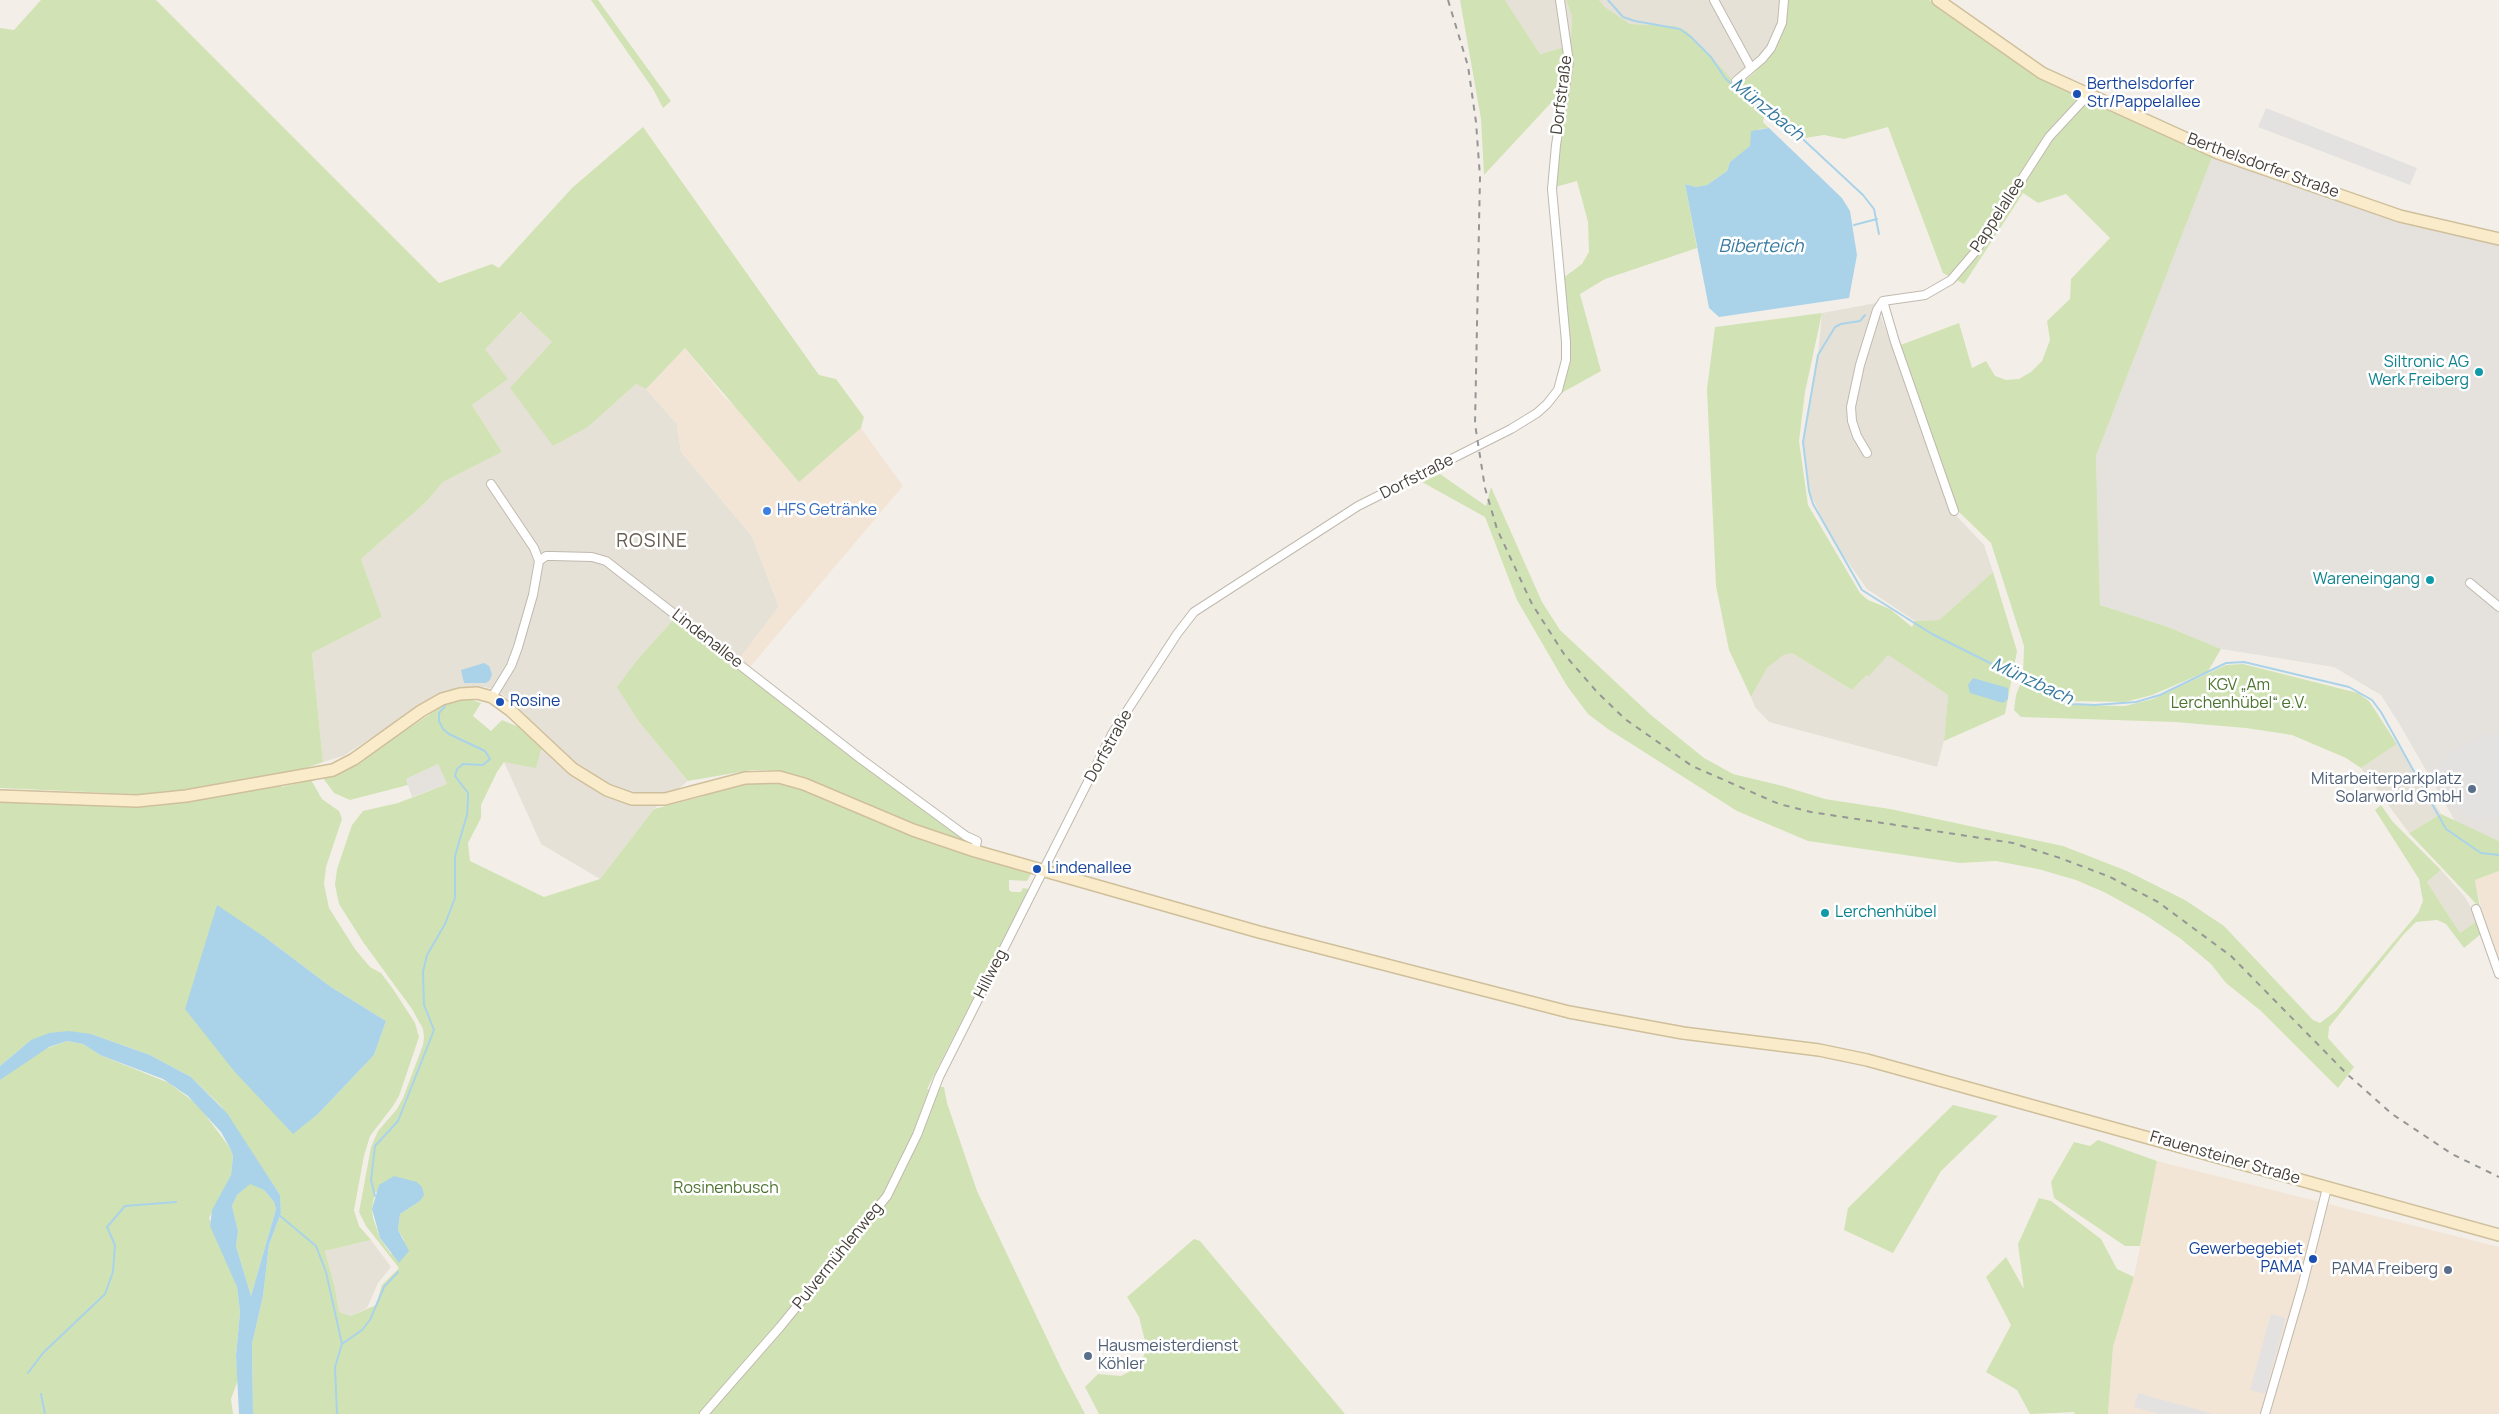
<!DOCTYPE html>
<meta charset="utf-8">
<style>
body{margin:0}
canvas{display:block;background:#f3efe8}
</style>
<canvas width="2499" height="1414"></canvas>
<script>
const ctx = document.querySelector('canvas').getContext('2d');
ctx.lineJoin = 'round';
function fillPath(path, color) {
  ctx.fillStyle = color;
  ctx.fill(path, 'evenodd');
}
function toPath(rows) {
  const path = new Path2D();
  for (const r of rows) {
    path.moveTo(r[0], r[1]);
    for (let i = 2; i < r.length; i += 2) path.lineTo(r[i], r[i + 1]);
  }
  return path;
}
function trace(path, color, width, dash) {
  ctx.strokeStyle = color;
  ctx.lineWidth = width;
  ctx.lineCap = dash ? 'butt' : 'round';
  ctx.setLineDash(dash || []);
  ctx.stroke(path);
}
function drawText(font, color, halo, rows, align = 'center') {
  ctx.font = font + ' Manrope,sans-serif';
  ctx.lineWidth = 5;
  ctx.setLineDash([]);
  ctx.textBaseline = 'middle';
  ctx.strokeStyle = halo;
  ctx.fillStyle = color;
  for (const [text, x, y, turn = 0] of rows) {
    ctx.save();
    ctx.translate(x, y);
    ctx.rotate((+turn || 0) * Math.PI / 180);
    ctx.textAlign = isNaN(turn) ? turn : align;
    if (halo) ctx.strokeText(text, 0, 0);
    ctx.fillText(text, 0, 0);
    ctx.restore();
  }
}
const residential = toPath([
 [1505,0,1566,0,1572,17,1571,38,1564,47,1540,54],
 [1599,0,1782,0,1780,22,1769,47,1760,57,1730,79,1687,31,1675,26,1630,24,1605,7],
 [1876,303,1951,510,1984,545,1993,572,1939,620,1915,621,1867,589,1833,541,1809,491,1803,442,1818,355,1822,313],
 [522,312,553,342,588,427,636,384,646,389,677,424,681,452,752,536,779,607,734,666,673,620,637,660,618,687,639,722,688,781,654,809,600,879,541,844,504,762,545,736,510,700,496,690,485,687,461,688,435,697,343,756,323,762,312,653,382,617,361,559,425,503,443,482,502,452,472,405,508,379,484,349],
 [1792,653,1852,690,1888,655,1948,695,1944,741,1937,767,1769,722,1755,707,1751,697,1767,668,1784,655],
 [2397,744,2441,814,2409,833,2361,768],
 [2441,870,2465,897,2478,920,2460,933,2427,882],
 [371,1240,391,1267,378,1283,367,1308,351,1316,339,1312,335,1288,325,1251]
]);
const commercial = toPath([
 [685,348,725,398,814,469,861,428,903,486,750,667,734,666,779,606,752,536,681,452,677,424,646,389],
 [2499,871,2499,974,2479,918,2483,917,2475,880],
 [2157,1161,2499,1247,2499,1414,2108,1414,2113,1347,2134,1277]
]);
const industrial = toPath([
 [2214,152,2499,242,2499,841,2455,821,2400,725,2381,695,2369,688,2334,667,2221,649,2168,627,2100,605,2096,456],
 [438,764,447,784,412,797,406,779]
]);
const green = toPath([
 [41,0,156,0,439,283,492,264,499,268,572,188,643,127,819,375,836,379,864,417,861,428,799,482,685,348,646,389,636,384,588,427,553,446,510,388,552,342,521,312,485,349,508,379,472,405,502,452,443,482,425,503,361,559,382,617,312,653,323,762,303,769,155,795,0,788,0,28,14,30],
 [591,0,598,0,671,101,663,108,653,89],
 [1460,0,1505,0,1540,54,1564,47,1571,38,1572,17,1566,0,1599,0,1605,7,1630,24,1675,26,1687,31,1738,86,1754,73,1774,49,1781,36,1787,0,1929,0,2049,82,2213,155,2096,456,2100,605,2168,627,2221,649,2208,671,2152,695,2125,702,2066,701,2023,678,2024,646,1991,543,1956,509,1898,346,1959,323,1972,368,1986,361,1995,376,2006,380,2019,379,2031,372,2042,361,2050,340,2047,321,2070,299,2071,279,2110,238,2066,194,2038,203,2023,193,1964,284,1943,273,1888,127,1844,139,1824,135,1805,138,1766,109,1763,122,1769,128,1759,129,1751,146,1730,162,1727,171,1707,185,1696,187,1685,184,1697,248,1605,279,1580,294,1601,371,1558,395,1554,387,1562,359,1561,316,1563,278,1582,264,1589,252,1588,222,1577,181,1548,189,1556,117,1562,91,1484,175,1481,119],
 [1822,313,1805,392,1799,441,1808,505,1860,593,1868,600,1890,609,1912,627,1915,621,1939,620,1993,572,2017,651,2005,714,1944,741,1948,695,1888,655,1869,676,1867,675,1852,690,1792,653,1784,655,1767,668,1751,697,1729,650,1716,586,1707,389,1715,327],
 [1440,474,1486,506,1491,487,1542,602,1560,630,1651,715,1704,758,1733,774,1783,786,1825,799,1890,809,2063,846,2127,871,2185,900,2224,926,2313,1020,2320,1023,2336,1011,2418,913,2423,901,2419,879,2375,810,2381,805,2393,822,2441,870,2427,882,2460,933,2478,920,2482,933,2464,948,2446,924,2437,920,2416,922,2404,934,2329,1027,2328,1038,2354,1067,2338,1088,2261,1011,2226,983,2211,964,2181,939,2147,916,2106,893,2076,880,2038,869,1996,861,1960,863,1808,841,1737,811,1608,729,1588,714,1567,686,1517,600,1485,517,1422,482],
 [673,620,971,845,906,824,807,780,777,770,752,770,688,781,639,722,617,687,637,660],
 [2243,664,2358,693,2369,701,2397,744,2361,768,2346,758,2292,735,2246,728,2175,722,2021,717,2014,710,2016,695,2022,680,2075,705,2125,706,2153,699,2226,665],
 [459,699,472,700,481,703,473,716,491,731,502,720,521,728,542,746,536,768,504,762,497,772,481,805,481,818,468,843,470,861,544,897,600,879,654,809,701,797,733,784,766,780,796,787,951,849,1031,874,1027,881,1009,880,1009,890,1012,892,1021,892,1023,888,1029,889,927,1089,936,1093,940,1087,944,1087,947,1103,977,1191,1062,1370,1085,1414,253,1414,252,1344,263,1296,269,1245,281,1213,280,1195,221,1106,191,1077,150,1055,91,1034,31,1040,0,1066,0,802,132,807,157,806,279,785,282,787,311,780,322,799,339,811,342,819,326,867,324,884,329,908,355,949,370,967,381,973,393,989,415,1023,419,1037,399,1096,393,1106,370,1136,364,1156,354,1210,359,1226,371,1240,325,1251,335,1288,339,1312,351,1316,376,1305,382,1285,399,1268,366,1226,359,1212,371,1147,378,1131,397,1109,403,1098,423,1045,424,1037,423,1029,412,1009,363,942,339,904,335,885,337,869,352,825,363,811,398,803,447,784,438,764,406,779,408,785,350,800,334,793,323,778,325,775,356,763,447,703],
 [266,938,331,987,386,1021,374,1055,318,1114,293,1133],
 [375,1192,420,1201,400,1214,398,1230,404,1240,391,1254,380,1238,373,1218,372,1209],
 [2441,814,2499,841,2499,871,2475,880,2480,908,2409,833],
 [67,1041,83,1044,100,1055,169,1083,198,1105,230,1148,233,1156,231,1175,209,1218,237,1287,240,1312,236,1356,238,1380,231,1399,233,1414,0,1414,0,1080,42,1050],
 [1953,1105,1998,1116,1941,1171,1893,1253,1844,1230,1848,1208],
 [2098,1140,2157,1161,2140,1246,2125,1246,2054,1198,2051,1182,2074,1142,2090,1146],
 [250,1183,264,1190,274,1202,276,1209,251,1296,236,1246,238,1231,232,1206,237,1195],
 [2039,1198,2051,1201,2101,1239,2117,1269,2134,1277,2113,1347,2108,1414,2074,1414,2075,1412,2030,1414,2017,1390,1986,1372,2011,1325,1986,1277,2006,1257,2024,1289,2018,1244],
 [1194,1239,1200,1241,1345,1414,1099,1414,1085,1387,1098,1374,1121,1376,1138,1367,1147,1349,1139,1317,1127,1297]
]);
const parking = toPath([
 [2266,108,2417,168,2410,185,2258,127],
 [2487,732,2490,736,2499,734,2499,816,2472,822,2451,804,2439,773,2440,760],
 [2271,1314,2286,1318,2265,1394,2250,1390],
 [2138,1393,2214,1414,2158,1414,2134,1407]
]);
const water = toPath([
 [1769,128,1842,198,1850,211,1857,255,1849,298,1719,317,1709,308,1685,184,1696,187,1707,185,1727,171,1730,162,1750,146,1751,131],
 [484,663,489,666,492,674,490,680,486,683,464,683,461,670],
 [1973,678,2008,688,2008,699,2003,703,1970,693,1968,685],
 [217,905,266,938,331,987,386,1021,374,1055,318,1114,293,1134,234,1071,185,1009],
 [69,1031,91,1034,150,1055,191,1077,227,1113,280,1195,281,1213,269,1245,263,1296,252,1344,253,1414,239,1414,236,1356,240,1312,237,1287,210,1226,212,1210,231,1175,233,1156,230,1148,221,1132,188,1096,163,1079,100,1055,83,1044,67,1041,49,1047,0,1080,0,1066,31,1040,49,1033],
 [250,1184,264,1190,274,1202,276,1209,251,1296,236,1246,238,1231,232,1206,237,1195],
 [394,1176,417,1182,422,1187,424,1195,420,1201,400,1214,398,1230,409,1251,399,1263,380,1238,372,1209,379,1185]
]);
const stream = toPath([
 [1608,0,1623,17,1635,21,1680,29,1691,37,1711,57,1725,78,1742,94,1793,130,1863,195,1874,209,1879,234],
 [1854,225,1877,219],
 [1865,315,1860,321,1841,324,1835,327,1818,355,1803,442,1809,491,1813,504,1862,590,1932,634,2072,704,2095,705,2136,702,2160,695,2226,663,2244,662,2349,687,2372,700,2381,712,2446,829,2481,853,2499,855],
 [375,1196,371,1180,375,1146,398,1121,434,1030,424,1005,423,972,427,955,445,924,455,898,455,856,467,815,468,799,468,793,455,776,457,769,463,764,483,765,490,759,485,751,449,734,443,729,439,721,439,713,445,706],
 [279,1215,316,1246,326,1272,342,1344,335,1367,337,1414],
 [342,1344,362,1330,370,1320,384,1287,398,1272],
 [28,1373,43,1353,105,1294,113,1272,115,1245,107,1227,125,1206,176,1202],
 [41,1394,45,1414]
]);
const street = toPath([
 [1714,0,1751,68],
 [1736,81,1762,59,1771,48,1782,23,1784,0],
 [1883,301,1895,342,1954,511],
 [1867,453,1857,436,1852,421,1851,407,1860,365,1877,310,1883,301,1925,295,1951,280,1975,252,2049,137,2088,95],
 [491,484,534,548,539,561,533,595,518,647,511,666,492,697],
 [539,561,546,556,552,556,592,557,606,561,861,759,966,836,977,841,975,851],
 [2470,583,2499,607],
 [2476,909,2499,974],
 [704,1414,780,1327,887,1196,917,1135,939,1077,1112,734,1177,634,1194,612,1358,506,1511,429,1537,413,1547,404,1558,390,1566,360,1566,342,1552,189,1556,145,1569,62,1560,0],
 [2265,1414,2302,1287,2327,1188]
]);
const secondary = toPath([
 [1938,0,2042,73,2218,153,2400,216,2499,239],
 [0,796,137,801,186,796,333,770,354,759,421,711,442,699,460,694,477,693,492,697,510,710,573,769,607,790,632,799,665,799,745,778,779,777,804,784,913,830,975,851,1259,932,1569,1012,1683,1033,1819,1050,1867,1060,2499,1235]
]);
const rail = toPath([
 [1448,0,1468,66,1476,122,1480,177,1475,424,1485,488,1497,529,1532,604,1564,654,1597,692,1625,719,1692,766,1779,804,1811,812,2013,843,2060,858,2110,877,2158,902,2231,956,2347,1074,2392,1114,2452,1154,2499,1177]
]);
const markers = [
 [2077,94,5,"#1a4fb4"],
 [2479,372,5,"#0f9aa8"],
 [767,511,5,"#3f7fe0"],
 [2430,580,5,"#0f9aa8"],
 [500,702,5,"#1a4fb4"],
 [2472,789,5,"#5c6f8a"],
 [1037,869,5,"#1a4fb4"],
 [1825,913,5,"#0f9aa8"],
 [2313,1259,5,"#1a4fb4"],
 [2448,1270,5,"#5c6f8a"],
 [1088,1356,5,"#5c6f8a"]
];
const transitNames = [
 ["Berthelsdorfer",2087,85],
 ["Str/Pappelallee",2087,103],
 ["Rosine",510,702],
 ["Lindenallee",1047,869],
 ["Gewerbegebiet",2303,1250,"right"],
 ["PAMA",2303,1268,"right"]
];
const streetNames = [
 ["Dorfstraße",1562,95,-83],
 ["Berthelsdorfer Straße",2263,166,20],
 ["Pappelallee",1998,215,-57],
 ["Dorfstraße",1417,477,-27],
 ["Lindenallee",707,639,38],
 ["Dorfstraße",1109,746,-61],
 ["Hillweg",991,974,-63],
 ["Frauensteiner Straße",2225,1158,16],
 ["Pulvermühlenweg",838,1256,-51]
];
const cultureNames = [
 ["Siltronic AG",2469,363],
 ["Werk Freiberg",2469,381],
 ["Wareneingang",2420,580],
 ["Lerchenhübel",1835,913,"left"]
];
const shopNames = [
 ["HFS Getränke",777,511]
];
const parkNames = [
 ["KGV „Am",2239,686],
 ["Lerchenhübel“ e.V.",2239,704],
 ["Rosinenbusch",726,1189]
];
const serviceNames = [
 ["Mitarbeiterparkplatz",2462,780],
 ["Solarworld GmbH",2462,798],
 ["PAMA Freiberg",2438,1270],
 ["Hausmeisterdienst",1098,1347,"left"],
 ["Köhler",1098,1365,"left"]
];
const waterNames = [
 ["Münzbach",1767,110,39],
 ["Biberteich",1761,247],
 ["Münzbach",2032,682,25]
];
const quarterNames = [
 ["ROSINE",652,542]
];
fillPath(residential, '#e6e1d7');
fillPath(commercial, '#f3e5d5');
fillPath(industrial, '#e5e1dd');
fillPath(green, '#d1e3b4');
fillPath(parking, '#e4e2e0');
fillPath(water, '#aad3ea');
trace(stream, '#aad3ea', 2);
trace(street, '#c0b9af', 10);
trace(secondary, '#cfbf9b', 14);
trace(street, '#fff', 8);
trace(secondary, '#faeccb', 11);
trace(rail, '#969696', 2, [6, 6]);
for (const [x, y, r, color] of markers) {
  const dot = new Path2D();
  dot.arc(x, y, r, 0, 2 * Math.PI);
  ctx.fillStyle = color;
  ctx.fill(dot);
  trace(dot, '#fff', 2);
}
drawText('16px', '#164399', '#fff', transitNames, 'left');
drawText('16px', '#453f37', '#fff', streetNames);
drawText('16px', '#0d838f', '#fff', cultureNames, 'right');
drawText('16px', '#366cbe', '#fff', shopNames, 'left');
drawText('16px', '#4c732f', '#fff', parkNames);
drawText('16px', '#4e5e75', '#fff', serviceNames, 'right');
drawText('italic 18px', '#377aa0', '#fff', waterNames);
ctx.letterSpacing = '1px';
drawText('19px', '#675d50', '#fff', quarterNames);
ctx.letterSpacing = '0px';
</script>
